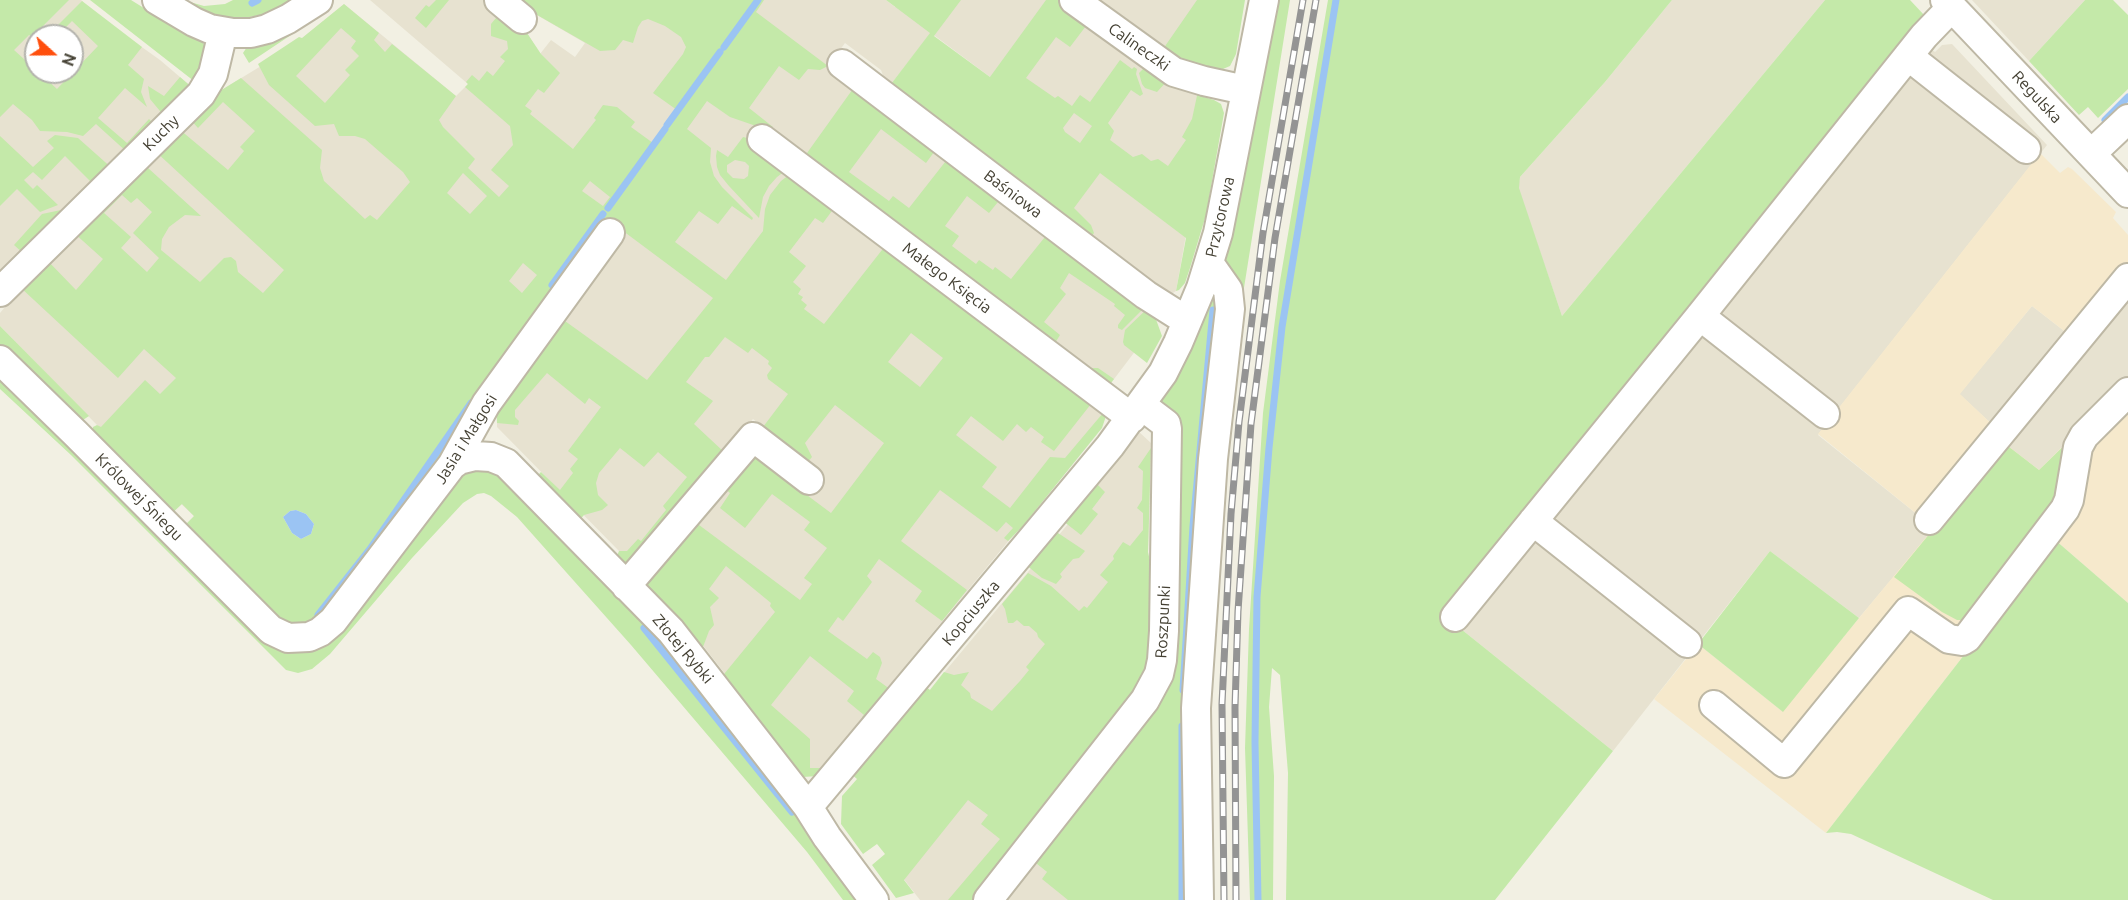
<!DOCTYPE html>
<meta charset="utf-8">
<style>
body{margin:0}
#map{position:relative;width:2128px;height:900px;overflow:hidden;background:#f2f0e3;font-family:Ubuntu,sans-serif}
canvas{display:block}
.north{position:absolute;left:24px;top:24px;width:60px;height:60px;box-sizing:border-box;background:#fff;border:2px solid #b4b3ad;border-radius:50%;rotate:111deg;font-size:16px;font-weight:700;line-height:24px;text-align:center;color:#444033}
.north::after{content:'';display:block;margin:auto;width:21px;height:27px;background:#ff4f0d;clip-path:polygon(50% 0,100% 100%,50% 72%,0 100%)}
</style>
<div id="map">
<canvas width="2128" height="900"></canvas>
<div class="north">N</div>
</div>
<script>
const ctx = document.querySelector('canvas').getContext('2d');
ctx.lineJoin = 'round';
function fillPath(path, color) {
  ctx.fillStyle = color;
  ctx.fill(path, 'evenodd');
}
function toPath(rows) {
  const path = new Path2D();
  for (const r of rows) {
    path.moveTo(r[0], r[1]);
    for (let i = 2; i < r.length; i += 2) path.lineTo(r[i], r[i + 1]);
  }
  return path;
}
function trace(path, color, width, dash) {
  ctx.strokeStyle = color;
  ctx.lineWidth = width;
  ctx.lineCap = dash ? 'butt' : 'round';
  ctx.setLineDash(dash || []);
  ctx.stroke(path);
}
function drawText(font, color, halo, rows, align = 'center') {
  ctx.font = font + ' Ubuntu,sans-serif';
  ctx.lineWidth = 4.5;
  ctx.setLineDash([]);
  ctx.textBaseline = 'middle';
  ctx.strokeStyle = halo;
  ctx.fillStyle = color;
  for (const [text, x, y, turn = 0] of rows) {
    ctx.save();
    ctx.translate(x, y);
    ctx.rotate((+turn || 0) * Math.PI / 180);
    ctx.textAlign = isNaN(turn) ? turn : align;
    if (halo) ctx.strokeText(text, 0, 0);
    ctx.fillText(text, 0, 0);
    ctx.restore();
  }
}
const residential = toPath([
 [0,0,81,0,108,23,160,60,194,89,0,279],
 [36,36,72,36,72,72,36,72],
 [370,0,486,0,527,33,540,54,551,40,575,57,585,43,511,0,886,0,895,7,900,0,1059,0,1140,60,1201,92,1209,106,1176,291,1165,298,1022,190,1064,132,931,33,888,88,881,70,845,43,828,66,1149,307,1152,329,1108,387,920,266,921,277,931,284,941,281,1103,413,1020,527,821,768,798,768,660,590,658,566,753,455,807,495,818,481,775,436,753,419,642,551,619,551,497,427,497,418,620,229,607,219,554,290,194,516,97,425,0,326,0,313,5,307,3,304,134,172,142,174,160,156,155,151,215,94,289,49,344,4,456,96,468,84],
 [1089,0,1228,0,1178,65],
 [1672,0,1825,0,1562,316,1518,188,1520,177,1605,82],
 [1972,0,2085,0,2029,61],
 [1952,44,2047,145,1818,435,1918,515,1933,530,1859,618,1770,551,1613,751,1461,629,1931,49,1935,52,1942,45],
 [2128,293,2128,382,2039,470,2004,443],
 [2032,306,2072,337,1997,429,1959,394],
 [1138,431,1151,443,1148,552,995,745,928,692,1068,524],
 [993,746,1056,796,973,900,920,900,896,869],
 [1032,860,1082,900,1001,900]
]);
const commercial = toPath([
 [2040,153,2060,173,2068,167,2072,169,2116,212,2113,218,2128,235,2128,266,2072,337,2032,306,1960,394,1997,429,1918,515,1818,434],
 [2128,382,2128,603,2054,539,1826,833,1654,699,1698,644,1782,711,2004,443,2039,470]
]);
const green = toPath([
 [0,0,69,0,32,37,29,35,14,50,57,89,98,46,72,21,57,36,47,36,82,1,142,47,128,65,144,79,141,92,147,107,125,88,98,118,127,143,149,119,156,126,128,153,96,124,83,136,67,132,40,131,32,120,13,104,0,117],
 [90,0,131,0,184,33,202,41,206,48,199,85],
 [183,0,204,6,225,4,233,0,292,0,265,14,239,19,215,16],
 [436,0,449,0,426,28,415,18,426,5,429,7],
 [511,0,764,0,756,12,828,66,820,70,808,69,799,80,779,66,749,108,773,127,768,134,756,126,730,117,707,101,687,129,711,148,710,162,714,176,722,187,753,218,752,220,732,206,718,224,699,211,675,242,726,280,763,231,765,209,770,195,781,181,794,171,837,204,823,223,815,218,789,252,806,266,793,282,801,289,798,294,803,297,801,300,807,305,804,309,824,324,889,241,920,266,921,277,931,284,941,281,1080,388,1091,404,1054,451,1041,442,1044,437,1031,427,1026,432,1017,424,1003,441,971,416,956,435,997,467,982,487,1010,508,1050,457,1065,458,1103,413,1106,416,1102,428,1022,527,1008,541,1004,538,1013,528,1006,522,997,532,940,490,901,541,967,590,942,621,915,601,922,591,879,559,867,576,872,582,843,621,838,617,828,631,867,659,873,652,880,657,882,663,876,679,894,692,868,721,862,717,864,715,847,701,854,691,810,656,771,705,810,739,810,768,821,768,836,749,841,754,825,773,818,776,803,777,793,772,720,679,775,612,770,606,771,603,726,566,709,589,719,598,710,607,714,625,709,631,703,647,698,651,677,624,645,591,646,578,647,572,693,518,695,522,800,600,812,584,804,578,827,548,804,530,810,522,772,494,745,528,720,508,730,493,723,487,717,494,714,492,740,462,743,464,749,455,753,455,831,513,884,443,835,405,805,443,812,457,806,464,773,439,775,436,763,427,788,394,768,379,767,375,772,368,768,364,769,361,752,348,748,353,725,337,709,357,705,357,686,382,713,401,694,424,724,452,726,451,729,454,642,557,631,563,619,565,615,561,619,551,627,551,638,539,641,541,666,510,663,506,687,477,658,452,644,467,620,448,599,473,596,483,598,495,608,505,602,510,584,515,578,522,534,479,541,472,560,490,573,473,570,469,578,459,568,451,601,407,589,398,585,404,547,373,515,410,515,417,519,421,518,425,497,423,496,400,558,316,647,380,713,298,607,219,504,361,441,466,387,541,335,606,318,623,304,630,285,630,266,617,181,529,194,516,182,504,168,517,93,440,93,427,97,425,101,427,145,380,160,394,176,378,144,349,118,378,20,287,6,301,4,299,40,260,42,262,45,256,70,232,75,231,86,220,84,218,128,176,134,172,142,174,148,168,201,216,185,215,169,227,162,239,161,250,200,282,224,258,231,257,236,261,238,272,263,293,284,270,155,151,179,129,228,170,244,151,240,147,255,131,223,102,198,128,190,119,215,94,241,78,322,150,320,168,324,181,365,219,370,215,377,220,410,182,403,172,365,139,355,136,339,136,334,124,315,126,269,85,258,64,299,37,302,38,344,4,379,33,374,40,385,52,392,44,456,96,439,120,443,127,475,159,468,168,499,197,509,186,491,170,513,145,510,126,465,87,468,84,466,82,472,75,479,81,487,71,493,76,505,61,500,57,508,49,507,41,491,36,491,24,501,12,527,33,541,54,560,73,544,93,538,89,525,106,532,111,530,114,573,149,596,120,594,118,603,105,617,107,635,122,631,127,653,143,677,110,653,93,683,54,686,47,681,37,665,26,648,19,642,21,638,27,633,43,623,40,615,50,600,51],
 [341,28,356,41,351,48,359,56,345,70,350,75,325,103,296,76],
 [463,173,487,196,470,214,447,193],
 [590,181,610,197,603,206,582,191],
 [122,195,131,203,137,198,152,212,133,233,159,258,147,272,121,248,131,237,104,213],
 [73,232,103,259,76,290,45,258],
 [523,263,537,275,522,293,509,281],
 [911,333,943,358,920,387,888,362],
 [296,510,306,514,314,524,311,534,301,539,292,533,283,517,290,511],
 [886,0,961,0,934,36,990,77,1046,0,1059,0,1089,22,1070,47,1056,37,1026,78,1055,98,1058,96,1072,106,1080,95,1090,102,1120,60,1132,69,1134,67,1137,69,1136,74,1143,94,1140,96,1131,90,1108,123,1114,131,1110,140,1133,157,1142,154,1151,161,1158,159,1168,166,1186,140,1182,137,1192,119,1198,91,1204,97,1214,100,1221,104,1224,113,1206,215,1190,268,1185,283,1179,290,1176,291,1186,238,1100,173,1074,208,1091,225,1094,233,1089,240,888,88,930,33],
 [1074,113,1092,126,1080,143,1065,132,1063,128],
 [1197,0,1245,0,1236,54,1230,66,1223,69,1213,68,1205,72,1161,52],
 [1275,0,1290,0,1239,319,1221,265],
 [1328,0,1672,0,1605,82,1520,177,1519,188,1562,316,1825,0,1910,0,1925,16,1461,629,1613,751,1495,900,1286,900,1288,773,1280,675,1272,668,1269,707,1274,776,1273,900,1250,900,1245,748,1249,629,1263,413,1280,281],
 [2085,0,2113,0,2128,15,2128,89,2098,118,2088,107,2079,115,2029,61],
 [297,31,249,63,243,53,247,47,277,40],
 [1147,65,1167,81,1157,92,1145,88,1142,84,1139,73],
 [180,77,194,89,165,117,150,99,148,86,164,96],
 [855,86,937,148,926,163,881,129,849,172,889,201,893,196,909,208,949,157,1002,197,989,213,967,196,945,226,959,236,952,246,976,264,979,260,993,270,995,267,1011,279,1049,232,1147,305,1122,330,1118,328,1118,325,1125,315,1114,306,1115,304,1069,273,1060,288,1066,294,1044,322,1060,335,1055,343,1090,368,1098,368,1114,379,1108,387,802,160],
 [55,135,78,138,114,170,94,185,65,156,42,180,33,172,24,180,33,189,37,185,58,205,40,212,17,189,0,206,0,136,33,167,54,148,47,141],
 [743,137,751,139,789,168,777,177,769,186,763,197,759,218,729,186,720,175,717,167,716,156,717,150,728,157],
 [735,160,745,162,749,166,748,176,744,179,733,178,727,172,727,165],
 [61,210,64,213,24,254,14,245,42,214],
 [1215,284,1222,293,1193,900,1068,900,1042,879,1047,872,1032,860,1163,695,1161,407,1159,399],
 [1149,307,1153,311,1162,336,1147,363,1124,345,1123,342,1125,330],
 [0,326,89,416,83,420,77,419,0,348],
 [0,371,299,647,462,470,494,468,628,600,775,778,856,900,843,900,807,852,631,645,517,517,491,496,484,493,477,494,463,503,412,558,330,654,312,669,298,673,286,670,71,455,0,389],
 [2079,431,2064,488,1969,620,1957,620,1942,612,1894,577,2004,443,2039,470],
 [1151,448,1148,552,1155,583,1150,649,1136,699,973,900,948,900,1000,839,981,824,988,815,968,800,904,880,914,893,896,898,872,865,885,854,877,844,863,854,841,824,842,796,857,779,850,773,924,685,930,690,944,672,954,675,969,672,961,685,970,693,971,698,992,711,1020,681,1029,670,1026,667,1045,644,1038,637,1037,633,1029,626,1024,626,1017,620,1013,623,1008,623,1005,609,1002,604,1028,573,1051,586,1079,611,1084,606,1087,608,1108,582,1100,575,1114,559,1113,556,1123,542,1130,546,1143,530,1143,513,1137,508,1142,500,1143,471,1138,467],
 [1093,480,1105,492,1092,509,1098,514,1081,535,1063,521],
 [1055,531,1085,551,1079,558,1073,559,1060,574,1062,577,1056,584,1042,578,1025,564],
 [2054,539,2128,603,2128,900,1993,900,1851,834,1837,832,1826,833],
 [1770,551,1859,618,1783,712,1698,644]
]);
const water = toPath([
 [296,510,306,514,314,524,311,534,301,539,292,533,283,517,290,511]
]);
const stream = toPath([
 [252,3,258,0],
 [724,47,758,0],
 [2105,120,2128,97],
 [667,125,720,52],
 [608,208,665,129],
 [552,285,603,214],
 [318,615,370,549,471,403],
 [644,628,792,812],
 [1183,690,1193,526,1213,310],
 [1182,726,1182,900],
 [1258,900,1255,742,1257,597,1269,448,1282,327,1336,0]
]);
const minor = toPath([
 [157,0,194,22,210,29,233,33,251,33,267,29,288,19,318,0],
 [499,0,522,19],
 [1074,0,1174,72,1204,81,1245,90],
 [1945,0,2128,193],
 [1908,56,2026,149],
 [842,64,1146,295,1187,321],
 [762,139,1132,418],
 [2091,154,2128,119],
 [0,292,201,94,213,74,223,32],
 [1700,316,1825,414],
 [0,360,76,434,271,630,288,638,309,637,320,632,333,621,452,465,486,404,610,233],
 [452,465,459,460,475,456,491,457,506,463,671,631,808,807,827,837,874,900],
 [1929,520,2128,278],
 [1533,521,1687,643],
 [626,586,753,437,809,480],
 [1455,617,1700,316,1924,36,1952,7],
 [1714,705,1784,763,1908,611,1949,639,1962,641,1967,638,2065,509,2069,500,2078,447,2084,436,2128,392],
 [808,807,1110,446,1163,373,1178,343,1201,288,1218,233,1264,0],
 [988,900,1145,700,1159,674,1162,660,1164,631,1167,429,1166,424,1141,405],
 [1199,900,1196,708,1213,459,1230,309,1228,290,1209,263]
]);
const rail = toPath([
 [1224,900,1222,704,1231,514,1239,422,1263,233,1303,0],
 [1236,900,1235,707,1238,611,1251,424,1275,238,1316,0]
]);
const streetNames = [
 ["Calineczki",1139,47,35],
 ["Regulska",2037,97,47],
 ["Kuchy",161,133,-45],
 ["Baśniowa",1013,194,37],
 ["Przytorowa",1220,217,-77],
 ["Małego Księcia",947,278,37],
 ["Jasia i Małgosi",466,439,-58],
 ["Królowej Śniegu",139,497,45],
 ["Kopciuszka",971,613,-50],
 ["Roszpunki",1163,622,-87],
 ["Złotej Rybki",683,649,50]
];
fillPath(residential, '#e7e2d0');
fillPath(commercial, '#f6e9cc');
fillPath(green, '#c4e9a9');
fillPath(water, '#9bc4f3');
trace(stream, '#9bc4f3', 7);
trace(minor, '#beb8a5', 32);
trace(minor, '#fff', 28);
trace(rail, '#949494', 7);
trace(rail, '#fff', 4.5, [14]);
drawText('16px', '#444033', '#fff', streetNames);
</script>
